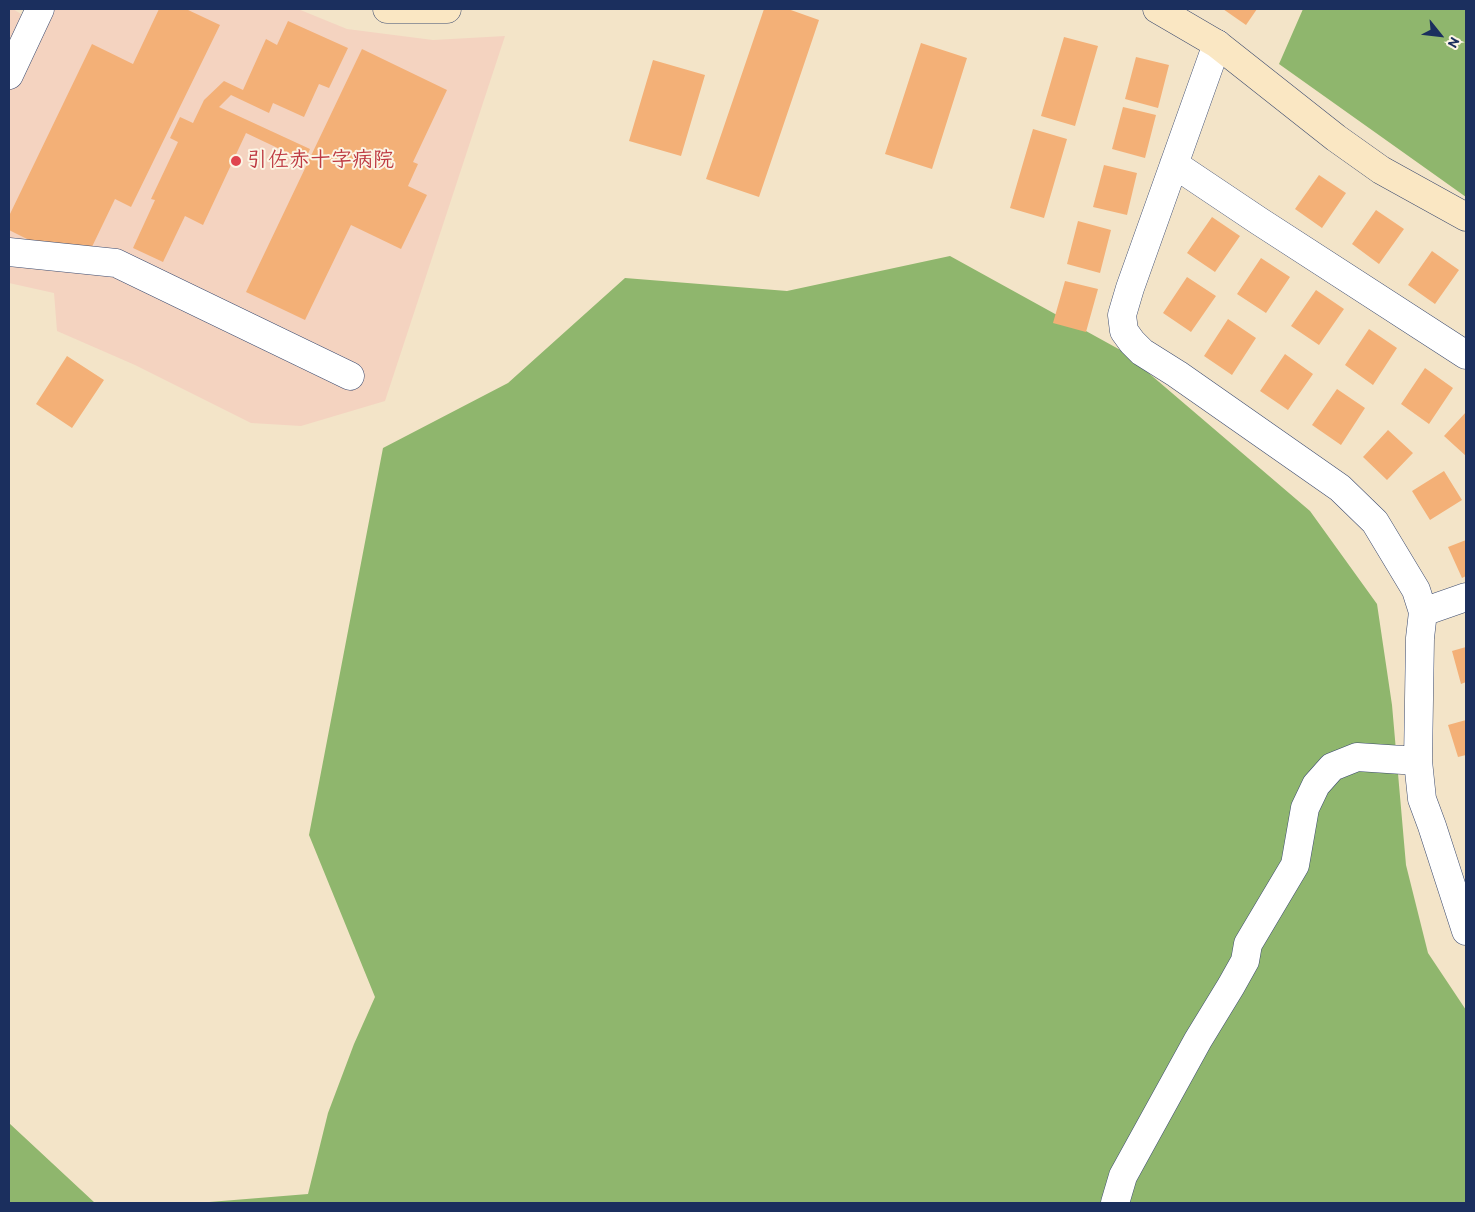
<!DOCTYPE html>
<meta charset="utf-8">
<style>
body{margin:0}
#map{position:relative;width:1475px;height:1212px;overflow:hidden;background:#f3e4c8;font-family:Itim,sans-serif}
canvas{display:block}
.frame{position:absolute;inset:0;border:10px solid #1b2f5e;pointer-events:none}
.north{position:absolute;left:1415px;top:10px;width:50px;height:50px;-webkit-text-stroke:4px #fcf5e5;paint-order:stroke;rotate:119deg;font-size:14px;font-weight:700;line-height:20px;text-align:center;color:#1b2f5e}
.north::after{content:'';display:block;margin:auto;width:18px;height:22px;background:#1b2f5e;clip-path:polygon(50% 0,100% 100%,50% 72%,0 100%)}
</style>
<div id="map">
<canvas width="1475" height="1212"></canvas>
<div class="frame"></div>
<div class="north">N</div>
</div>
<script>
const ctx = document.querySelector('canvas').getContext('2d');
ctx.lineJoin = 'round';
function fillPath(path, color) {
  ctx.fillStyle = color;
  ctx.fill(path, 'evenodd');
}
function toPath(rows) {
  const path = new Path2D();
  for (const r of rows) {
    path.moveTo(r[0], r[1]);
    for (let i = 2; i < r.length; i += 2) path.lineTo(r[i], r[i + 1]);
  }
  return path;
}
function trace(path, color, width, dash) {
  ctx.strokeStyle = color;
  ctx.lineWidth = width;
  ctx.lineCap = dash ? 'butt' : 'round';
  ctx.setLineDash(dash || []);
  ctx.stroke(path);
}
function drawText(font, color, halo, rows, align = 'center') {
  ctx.font = font + ' Itim,"Klee One",sans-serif';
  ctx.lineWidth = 4;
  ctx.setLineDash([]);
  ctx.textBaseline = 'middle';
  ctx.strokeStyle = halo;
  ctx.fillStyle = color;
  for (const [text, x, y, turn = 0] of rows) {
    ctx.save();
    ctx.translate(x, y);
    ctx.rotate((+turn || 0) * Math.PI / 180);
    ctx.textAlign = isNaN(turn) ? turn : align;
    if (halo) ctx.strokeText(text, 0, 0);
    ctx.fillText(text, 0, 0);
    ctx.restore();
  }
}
const built = toPath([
 [9,9,13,9,43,28,53,9,298,9,347,29,433,40,505,36,385,401,301,426,251,423,135,365,57,331,54,293,9,283]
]);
const forest = toPath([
 [1303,9,1466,9,1466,197,1279,64],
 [950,256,1124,352,1310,511,1377,604,1392,705,1406,865,1428,953,1466,1010,1466,1203,197,1203,308,1194,328,1113,354,1044,375,997,309,835,383,448,508,383,625,278,787,291],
 [9,1123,95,1203,9,1203]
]);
const building = toPath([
 [159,9,186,9,220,25,131,207,115,199,89,253,63,257,9,230,9,216,92,44,133,64],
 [764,9,788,9,819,20,759,197,706,179],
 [1223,9,1257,9,1246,25],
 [288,21,348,48,329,88,319,84,304,117,273,103,269,113,231,95,219,107,310,149,305,161,246,133,203,225,185,216,163,262,133,248,155,200,151,199,178,142,170,138,180,117,193,123,204,100,224,81,243,90,266,39,277,45],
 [1064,37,1098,46,1075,126,1041,116],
 [921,43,967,58,932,169,885,154],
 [362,49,447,90,413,162,418,164,408,186,427,195,401,249,351,225,305,320,246,292],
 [1136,57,1169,65,1158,108,1125,99],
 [653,60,705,75,681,156,629,141],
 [1123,107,1156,115,1145,158,1112,149],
 [1033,129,1067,139,1044,218,1010,208],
 [1104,165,1137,173,1127,215,1093,207],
 [1319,175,1346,193,1322,228,1295,209],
 [1376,210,1404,229,1379,264,1352,244],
 [1212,217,1240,236,1215,272,1187,253],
 [1078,221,1111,230,1100,273,1067,264],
 [1432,251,1459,270,1435,304,1408,285],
 [1261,258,1290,277,1266,313,1237,294],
 [1187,277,1216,296,1191,332,1163,313],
 [1065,281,1098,289,1086,332,1053,323],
 [1316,290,1344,309,1319,345,1291,326],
 [1228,319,1256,338,1232,375,1204,356],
 [1369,329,1397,348,1373,385,1345,365],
 [1285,354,1313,374,1288,410,1260,391],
 [67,356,104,380,72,428,36,404],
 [1425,368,1453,388,1429,424,1401,404],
 [1337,389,1365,408,1341,445,1312,425],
 [1466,412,1466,456,1444,436],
 [1388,430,1413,453,1387,480,1363,457],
 [1444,471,1462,500,1430,520,1412,491],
 [1466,540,1466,576,1462,578,1448,547],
 [1466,647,1466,682,1461,684,1452,651],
 [1466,720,1466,755,1458,757,1448,725]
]);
const street = toPath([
 [1217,44,1130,288,1122,315,1124,331,1132,342,1142,352,1177,374,1340,488,1375,522,1416,590,1423,612,1420,638,1418,761,1422,799,1432,826,1466,931],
 [9,75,40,9],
 [1174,164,1259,221,1466,355],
 [9,252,116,263,350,376],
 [1423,612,1466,597],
 [1115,1203,1123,1176,1198,1040,1231,986,1245,961,1248,944,1295,865,1305,808,1316,785,1332,767,1357,757,1418,761]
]);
const secondary = toPath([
 [387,9,447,9],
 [1157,9,1217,44,1336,138,1381,170,1466,217]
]);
const markers = [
 [236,161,6,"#e0444e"]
];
const healthNames = [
 ["引佐赤十字病院",247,161]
];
fillPath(built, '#f4d3c0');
fillPath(forest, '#8fb66d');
fillPath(building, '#f3b077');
trace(street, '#3b4a6e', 29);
trace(secondary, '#3b4a6e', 29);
trace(street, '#fff', 28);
trace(secondary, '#fae7c3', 28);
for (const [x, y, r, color] of markers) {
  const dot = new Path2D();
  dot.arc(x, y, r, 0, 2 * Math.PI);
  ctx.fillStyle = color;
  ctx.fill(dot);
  trace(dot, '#fcf5e5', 2);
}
drawText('bold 21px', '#be3a42', '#fcf5e5', healthNames, 'left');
</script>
